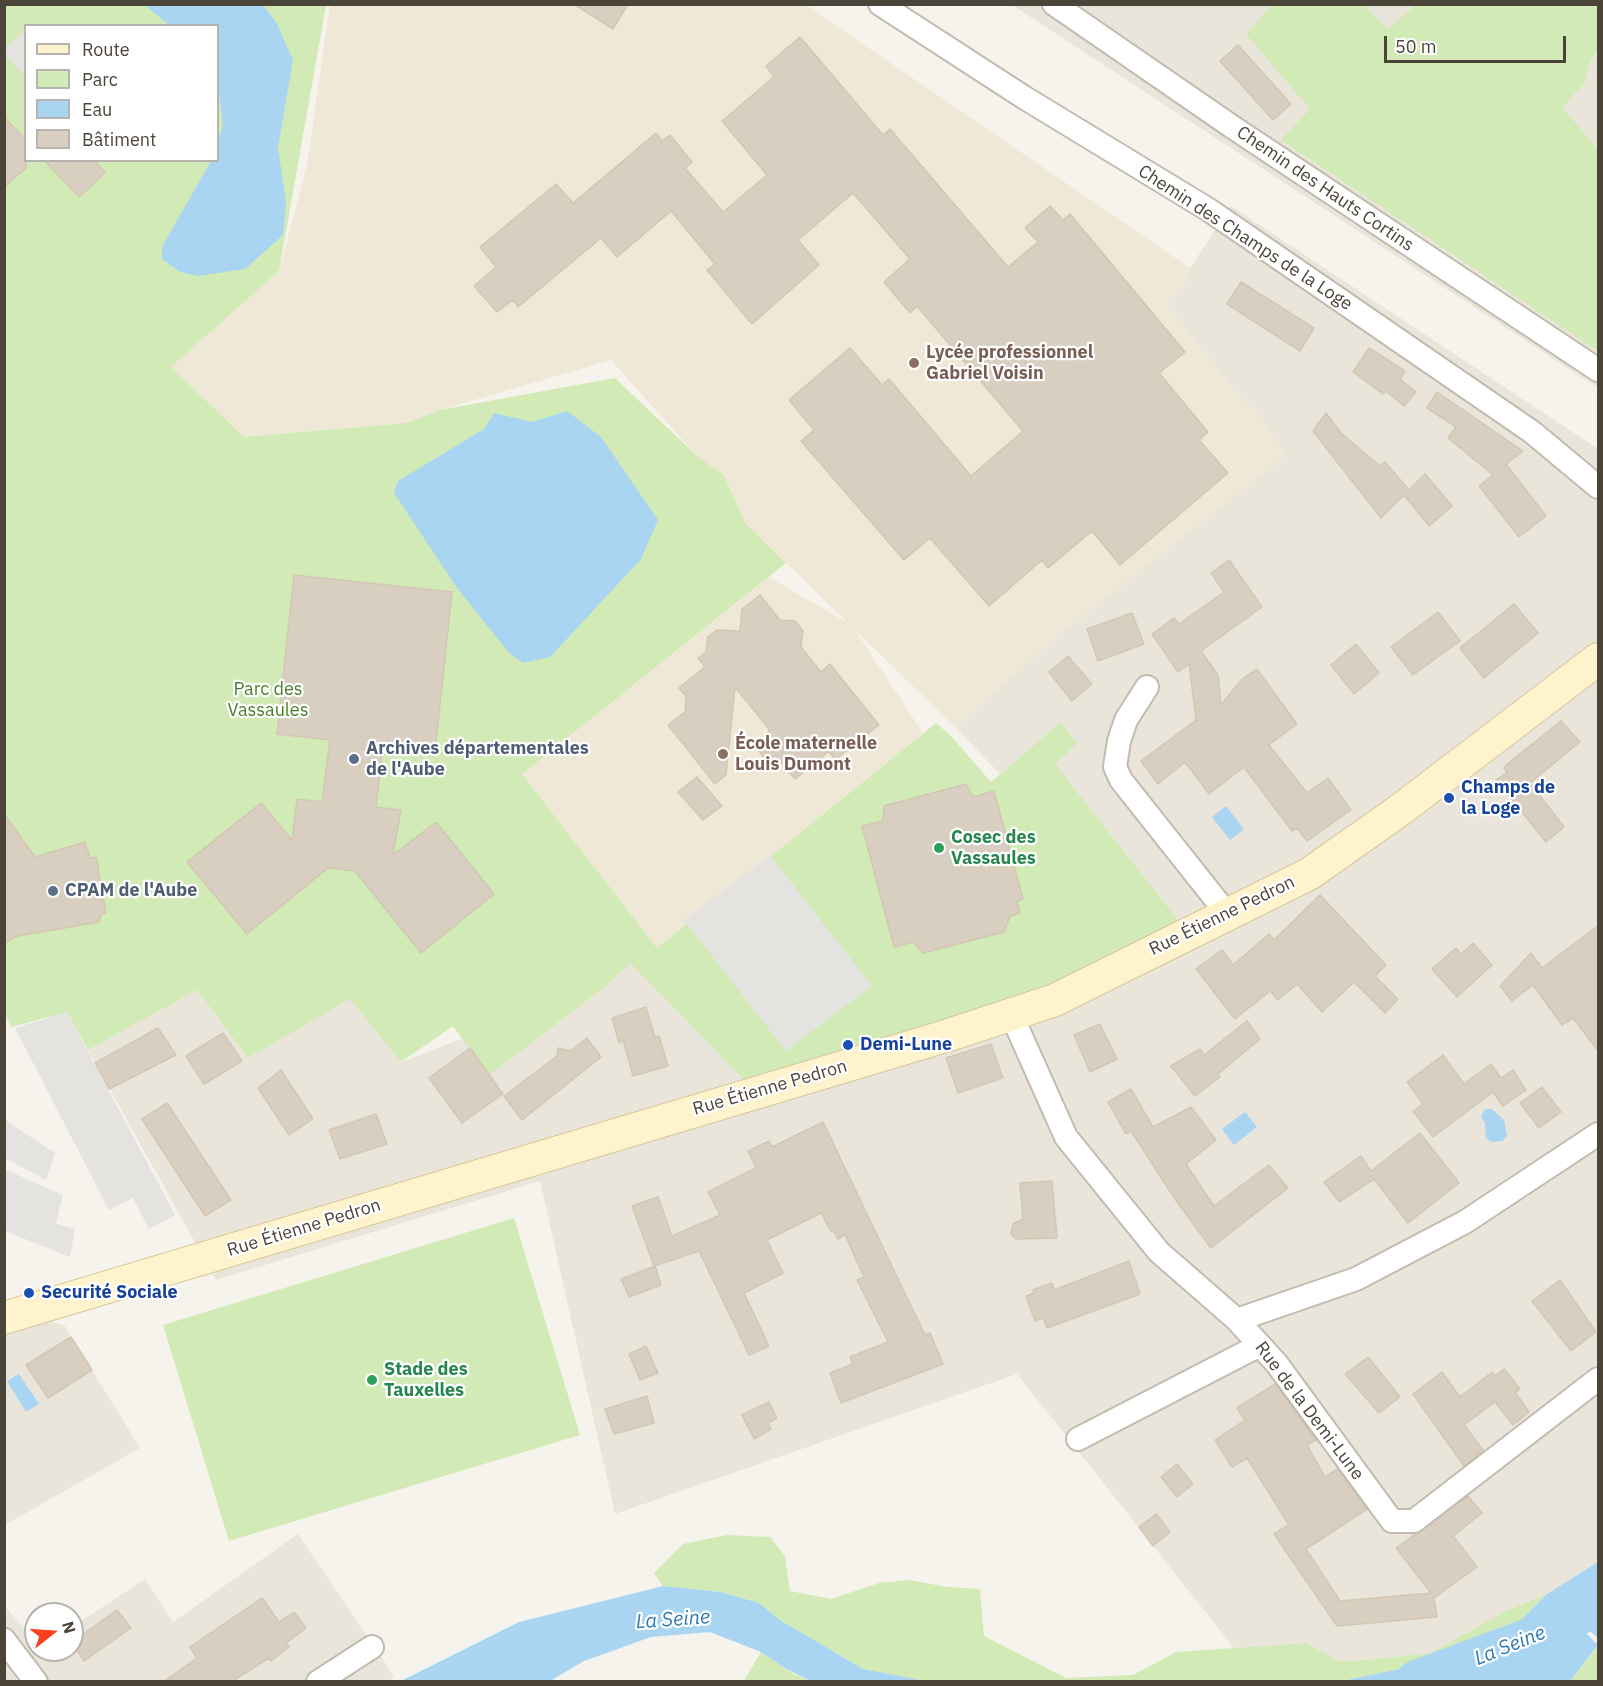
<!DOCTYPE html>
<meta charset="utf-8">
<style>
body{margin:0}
#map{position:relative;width:1603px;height:1686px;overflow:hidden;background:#f6f3ec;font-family:"IBM Plex Sans",sans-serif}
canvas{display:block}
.frame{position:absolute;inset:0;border:6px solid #4b4439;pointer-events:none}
.legend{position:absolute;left:24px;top:24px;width:195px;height:138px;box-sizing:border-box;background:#fff;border:2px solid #b7b4b0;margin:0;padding:8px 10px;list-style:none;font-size:18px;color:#4b4439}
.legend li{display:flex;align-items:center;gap:12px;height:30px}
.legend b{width:30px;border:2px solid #b7b4b0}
.north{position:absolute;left:24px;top:1602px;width:60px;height:60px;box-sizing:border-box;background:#fff;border:2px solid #b7b4b0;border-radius:50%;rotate:73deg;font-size:16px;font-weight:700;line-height:24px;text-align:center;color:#4b4439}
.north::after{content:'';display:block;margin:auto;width:21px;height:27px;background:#fc3f1d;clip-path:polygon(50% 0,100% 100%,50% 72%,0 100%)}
.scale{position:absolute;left:1384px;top:36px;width:182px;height:27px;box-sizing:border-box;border:3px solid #4b4439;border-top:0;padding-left:8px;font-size:18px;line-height:21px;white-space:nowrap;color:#4b4439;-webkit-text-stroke:4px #fff;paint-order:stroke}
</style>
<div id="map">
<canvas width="1603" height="1686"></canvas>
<div class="frame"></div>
<ul class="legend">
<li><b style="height:8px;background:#fff3cd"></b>Route</li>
<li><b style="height:16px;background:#d2eab5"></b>Parc</li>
<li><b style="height:16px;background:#a9d4f2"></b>Eau</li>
<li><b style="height:16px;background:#d8cfc1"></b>Bâtiment</li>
</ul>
<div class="north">N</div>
<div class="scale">50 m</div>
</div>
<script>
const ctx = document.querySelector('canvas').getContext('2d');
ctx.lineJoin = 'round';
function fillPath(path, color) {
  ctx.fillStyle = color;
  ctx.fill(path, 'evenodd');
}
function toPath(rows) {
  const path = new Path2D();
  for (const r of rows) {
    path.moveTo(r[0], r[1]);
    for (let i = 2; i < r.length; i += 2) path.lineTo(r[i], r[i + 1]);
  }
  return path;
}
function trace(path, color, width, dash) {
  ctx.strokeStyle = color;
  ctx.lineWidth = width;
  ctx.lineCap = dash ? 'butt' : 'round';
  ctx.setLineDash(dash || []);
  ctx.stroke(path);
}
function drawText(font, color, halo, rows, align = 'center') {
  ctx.font = font + ' "IBM Plex Sans",sans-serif';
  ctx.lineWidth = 4.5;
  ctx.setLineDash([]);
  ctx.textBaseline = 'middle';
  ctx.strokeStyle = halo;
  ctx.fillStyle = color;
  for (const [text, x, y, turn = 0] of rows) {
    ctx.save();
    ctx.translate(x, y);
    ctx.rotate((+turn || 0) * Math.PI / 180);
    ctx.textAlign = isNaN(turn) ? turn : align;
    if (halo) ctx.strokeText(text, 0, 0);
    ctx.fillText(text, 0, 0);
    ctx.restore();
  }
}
const residential = toPath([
 [1012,5,1598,5,1598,388],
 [1231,206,1598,449,1598,1562,1547,1594,1505,1611,1431,1653,1341,1662,1306,1643,1234,1648,1017,1374,615,1514,540,1181,216,1280,88,1050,197,990,248,1058,350,998,401,1062,611,982,630,963,753,1089,1182,925,1054,764,1061,723,1000,774,955,727,1051,641,1122,584,1255,409,1244,403,1165,303,1183,287,1190,268],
 [4,1308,65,1326,140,1448,5,1525],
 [298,1534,394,1676,388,1682,5,1681,4,1605,36,1643,36,1650,72,1650,72,1627,145,1579,173,1622]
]);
const education = toPath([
 [330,5,806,5,1190,268,1183,287,1165,303,1244,403,1255,409,1287,455,1051,641,955,727,855,630,923,733,657,948,522,774,769,577,848,623,745,523,724,475,696,455,611,360,440,410,406,423,244,437,171,367,279,271,307,166]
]);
const green = toPath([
 [5,5,326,5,279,271,171,367,244,437,406,423,440,410,615,378,696,455,724,475,745,523,786,563,522,774,657,948,936,723,951,736,991,782,1061,722,1077,743,1055,764,1182,925,981,1023,753,1089,630,963,611,982,489,1075,453,1026,401,1062,350,999,248,1058,197,990,88,1050,67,1012,11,1027,5,1013],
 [26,26,218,26,218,160,26,160],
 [1272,5,1364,5,1387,29,1416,5,1598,5,1598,50,1591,59,1584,84,1562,107,1598,150,1598,351,1281,140,1310,109,1246,34],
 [514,1218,580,1435,229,1541,163,1325],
 [727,1535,770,1537,785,1556,790,1591,831,1599,879,1583,910,1580,947,1587,980,1589,984,1636,1066,1678,1133,1675,1176,1652,1306,1643,1341,1662,1431,1653,1505,1611,1547,1594,1505,1636,1437,1661,1342,1681,925,1682,863,1669,780,1620,759,1603,721,1592,663,1586,654,1573,683,1544],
 [1598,1646,1598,1681,1570,1681],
 [761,1652,790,1672,810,1681,743,1682]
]);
const parking = toPath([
 [25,30,25,77,4,53,5,48],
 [770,855,872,986,786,1051,684,920],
 [67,1012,175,1215,149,1229,133,1198,109,1210,15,1028],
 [5,1116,8,1122,55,1153,46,1180,5,1158],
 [4,1169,63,1195,56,1224,75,1229,70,1257,5,1231]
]);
const water = toPath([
 [145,5,263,5,276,22,293,60,278,147,286,204,283,235,245,269,198,276,180,272,162,259,162,247,211,161,218,160,218,142,223,123,218,88,218,26,169,25],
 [567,411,601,437,658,520,641,559,550,657,523,663,509,653,457,588,394,493,398,481,484,429,494,413,532,422],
 [1226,806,1244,829,1230,840,1212,817],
 [1485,1109,1492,1109,1504,1120,1507,1136,1502,1141,1491,1142,1486,1138,1485,1123,1481,1117],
 [1245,1112,1257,1127,1234,1145,1222,1129],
 [19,1374,39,1404,26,1412,7,1381],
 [1598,1562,1598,1638,1555,1602,1598,1645,1570,1681,1342,1681,1437,1661,1505,1636,1547,1594],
 [663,1586,721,1592,759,1603,780,1620,863,1669,925,1681,811,1681,786,1669,761,1652,710,1632,651,1637,584,1661,550,1681,401,1681,519,1622]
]);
const river = toPath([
 [1417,1682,1540,1636,1598,1601]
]);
const building = toPath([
 [574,4,628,4,613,29,574,4],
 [800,37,883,135,890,129,1008,267,1038,242,1025,228,1050,206,1063,220,1070,214,1185,352,1159,373,1208,432,1199,440,1228,473,1120,565,1092,531,1048,568,1042,560,989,606,930,538,904,560,801,441,814,430,789,400,850,348,882,385,889,379,971,476,1023,431,917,306,910,313,884,282,910,259,853,193,798,240,819,265,752,324,707,270,715,264,671,211,617,257,601,238,518,307,513,300,497,312,474,286,496,267,480,247,556,184,573,203,656,133,662,141,670,135,692,162,685,168,723,212,767,175,722,121,774,77,766,66,800,37],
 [1238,45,1291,104,1273,120,1220,61,1238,45],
 [4,117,26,140,26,168,4,187,4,117],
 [44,160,94,160,105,173,79,197,44,160],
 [1241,282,1314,328,1300,351,1227,304,1241,282],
 [1369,348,1405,371,1400,379,1416,392,1404,406,1386,391,1383,394,1353,372,1369,348],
 [1437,392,1523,451,1506,464,1546,516,1519,537,1479,486,1493,475,1448,438,1456,427,1427,408,1437,392],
 [1326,413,1341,433,1380,466,1385,462,1409,490,1425,474,1452,506,1429,526,1404,495,1381,518,1313,431,1326,413],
 [1229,560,1262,607,1201,651,1218,675,1221,705,1242,679,1257,669,1297,724,1269,745,1307,793,1328,778,1351,810,1307,841,1297,828,1292,831,1244,767,1209,794,1185,762,1158,784,1141,761,1196,720,1189,664,1178,672,1152,634,1174,618,1179,624,1224,592,1211,573,1229,560],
 [294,575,452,592,435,751,383,745,376,807,401,810,393,855,436,822,494,894,421,953,355,871,328,868,247,934,187,862,261,803,292,840,297,799,322,802,330,740,277,734,294,575],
 [760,595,780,620,795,621,803,631,801,647,821,672,830,664,879,725,835,760,829,751,795,779,781,762,773,769,759,751,767,745,769,729,735,687,726,775,715,784,668,725,685,712,686,696,679,688,705,667,698,658,706,652,708,637,717,630,740,631,742,609,760,595],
 [1514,604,1538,633,1484,678,1460,648,1514,604],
 [1438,612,1460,641,1413,675,1391,647,1438,612],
 [1132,613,1144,644,1098,661,1087,629,1132,613],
 [1356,644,1379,673,1354,694,1331,665,1356,644],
 [1068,656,1092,684,1072,701,1049,672,1068,656],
 [1561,721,1580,742,1530,783,1564,827,1546,842,1496,780,1507,772,1504,768,1507,764,1561,721],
 [697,777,722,806,703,820,678,792,697,777],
 [966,784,973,797,994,791,1023,899,1017,901,1020,913,1010,916,1004,932,923,953,913,942,894,947,862,826,883,821,884,806,966,784],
 [4,814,35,857,85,842,90,858,96,857,106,913,101,914,99,922,18,936,4,943,4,814],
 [1320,895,1386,965,1375,976,1398,999,1385,1013,1354,982,1322,1012,1297,984,1278,1000,1270,991,1235,1019,1196,969,1222,950,1233,965,1269,934,1274,940,1320,895],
 [1599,925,1599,1052,1573,1018,1562,1025,1533,985,1512,1001,1500,986,1531,953,1542,968,1599,925],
 [1473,943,1492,965,1457,997,1432,969,1456,948,1461,954,1473,943],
 [646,1007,655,1037,659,1036,668,1066,633,1076,623,1040,619,1043,612,1018,646,1007],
 [1247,1021,1260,1039,1218,1074,1220,1077,1195,1096,1171,1066,1200,1049,1204,1055,1247,1021],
 [1100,1024,1117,1059,1090,1072,1074,1035,1100,1024],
 [158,1028,176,1055,109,1089,95,1063,158,1028],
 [223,1033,242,1061,204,1084,186,1056,223,1033],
 [587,1038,601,1057,522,1120,504,1096,557,1056,558,1048,570,1051,587,1038],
 [991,1044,1003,1078,958,1093,946,1058,991,1044],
 [470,1048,503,1094,462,1123,429,1078,470,1048],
 [1443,1055,1464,1084,1491,1064,1501,1078,1513,1070,1526,1090,1503,1106,1493,1092,1433,1137,1413,1111,1423,1104,1407,1082,1443,1055],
 [281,1070,313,1119,289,1135,258,1088,281,1070],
 [1542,1087,1561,1112,1539,1128,1520,1103,1542,1087],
 [1131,1089,1153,1127,1191,1107,1216,1140,1186,1164,1214,1206,1269,1165,1288,1188,1211,1248,1177,1202,1131,1131,1126,1134,1108,1102,1131,1089],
 [167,1103,231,1200,205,1216,142,1119,167,1103],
 [376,1114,387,1144,340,1159,329,1130,376,1114],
 [823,1122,900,1283,925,1335,930,1333,943,1364,841,1403,830,1373,853,1364,850,1357,888,1342,857,1280,864,1277,845,1235,838,1239,834,1231,831,1232,821,1213,767,1240,783,1273,744,1293,769,1346,749,1355,699,1251,654,1266,632,1206,658,1197,672,1236,720,1215,708,1192,756,1168,748,1151,769,1141,772,1147,823,1122],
 [1420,1133,1459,1183,1408,1223,1374,1179,1339,1202,1324,1182,1361,1156,1371,1171,1420,1133],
 [1052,1181,1057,1238,1016,1239,1011,1234,1013,1224,1023,1219,1020,1183,1052,1181],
 [1129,1261,1140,1294,1047,1328,1043,1318,1035,1321,1026,1296,1034,1293,1033,1290,1052,1283,1054,1290,1129,1261],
 [655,1266,661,1285,629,1297,621,1279,655,1266],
 [1560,1280,1596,1332,1571,1351,1532,1301,1560,1280],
 [71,1337,92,1370,48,1398,26,1365,71,1337],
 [646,1346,658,1373,640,1380,629,1354,646,1346],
 [1368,1357,1400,1397,1379,1413,1345,1374,1368,1357],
 [1504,1369,1520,1389,1515,1392,1529,1412,1513,1425,1495,1402,1464,1425,1483,1450,1464,1466,1413,1394,1442,1372,1460,1397,1492,1372,1495,1376,1504,1369],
 [1275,1384,1316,1440,1307,1445,1325,1477,1337,1469,1367,1509,1306,1549,1340,1601,1431,1593,1396,1548,1468,1496,1482,1513,1453,1536,1477,1567,1434,1598,1437,1617,1337,1626,1274,1534,1289,1525,1247,1458,1232,1467,1215,1440,1245,1420,1237,1408,1275,1384],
 [647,1396,654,1423,614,1434,605,1409,647,1396],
 [769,1402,777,1418,768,1423,771,1429,754,1439,742,1415,769,1402],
 [1177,1464,1193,1484,1177,1497,1161,1477,1177,1464],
 [1156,1514,1170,1532,1153,1546,1139,1527,1156,1514],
 [262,1598,279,1622,294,1612,306,1628,286,1643,289,1647,271,1661,269,1658,231,1682,163,1682,197,1658,190,1647,262,1598],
 [117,1610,131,1628,84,1661,72,1642,117,1610]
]);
const street = toPath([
 [880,4,1025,98,1209,210,1532,432,1598,487],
 [1054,4,1231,126,1598,370],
 [1147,687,1126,720,1119,741,1115,767,1121,780,1228,915],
 [1012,1016,1066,1137,1159,1252,1237,1320,1277,1364,1392,1521,1414,1521,1598,1379],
 [1237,1320,1356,1279,1465,1222,1598,1134],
 [1078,1439,1260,1345],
 [4,1640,36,1682],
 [318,1682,372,1647]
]);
const secondary = toPath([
 [4,1318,946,1036,1055,1000,1309,874,1400,810,1598,659]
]);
const markers = [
 [914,363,6,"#8d6e63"],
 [723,754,6,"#8d6e63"],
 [354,759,6,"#5c6f8a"],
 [1449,798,6,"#1a4fb4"],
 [939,848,6,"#2e9e5b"],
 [53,891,6,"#5c6f8a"],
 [848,1045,6,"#1a4fb4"],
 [29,1293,6,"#1a4fb4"],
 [372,1380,6,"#2e9e5b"]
];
const streetNames = [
 ["Chemin des Hauts Cortins",1325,189,34],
 ["Chemin des Champs de la Loge",1245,238,33],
 ["Rue Étienne Pedron",1222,916,-26],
 ["Rue Étienne Pedron",770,1088,-16],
 ["Rue Étienne Pedron",304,1228,-17],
 ["Rue de la Demi-Lune",1309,1411,53]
];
const educationNames = [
 ["Lycée professionnel",926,353],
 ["Gabriel Voisin",926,374],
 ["École maternelle",735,744],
 ["Louis Dumont",735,765]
];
const parkNames = [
 ["Parc des",268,690],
 ["Vassaules",268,711]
];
const serviceNames = [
 ["Archives départementales",366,749],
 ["de l'Aube",366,770],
 ["CPAM de l'Aube",65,891]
];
const transitNames = [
 ["Champs de",1461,788],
 ["la Loge",1461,809],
 ["Demi-Lune",860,1045],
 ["Securité Sociale",41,1293]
];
const leisureNames = [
 ["Cosec des",951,838],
 ["Vassaules",951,859],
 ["Stade des",384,1370],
 ["Tauxelles",384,1391]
];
const waterNames = [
 ["La Seine",673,1620,-4],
 ["La Seine",1510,1646,-22]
];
fillPath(residential, '#eae5da');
fillPath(education, '#efe8d6');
fillPath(green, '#d2eab5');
fillPath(parking, '#e5e3e0');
fillPath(water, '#a9d4f2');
trace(river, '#a9d4f2', 44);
fillPath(building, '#d8cfc1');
trace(building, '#d3c7b4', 1.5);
trace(street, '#c2bbae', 26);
trace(secondary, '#d6c79b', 34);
trace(street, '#fff', 22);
trace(secondary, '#fff3cd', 32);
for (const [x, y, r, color] of markers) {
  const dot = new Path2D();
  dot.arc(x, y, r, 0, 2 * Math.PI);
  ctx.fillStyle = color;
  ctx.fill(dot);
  trace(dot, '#fff', 2);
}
drawText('18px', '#4b4439', '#fff', streetNames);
drawText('bold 18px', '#785e54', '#fff', educationNames, 'left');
drawText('18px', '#4a7f2a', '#fff', parkNames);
drawText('bold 18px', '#4e5e75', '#fff', serviceNames, 'left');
drawText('bold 18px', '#164399', '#fff', transitNames, 'left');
drawText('bold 18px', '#27864d', '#fff', leisureNames, 'left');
drawText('italic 20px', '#2e7ab2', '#fff', waterNames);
</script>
